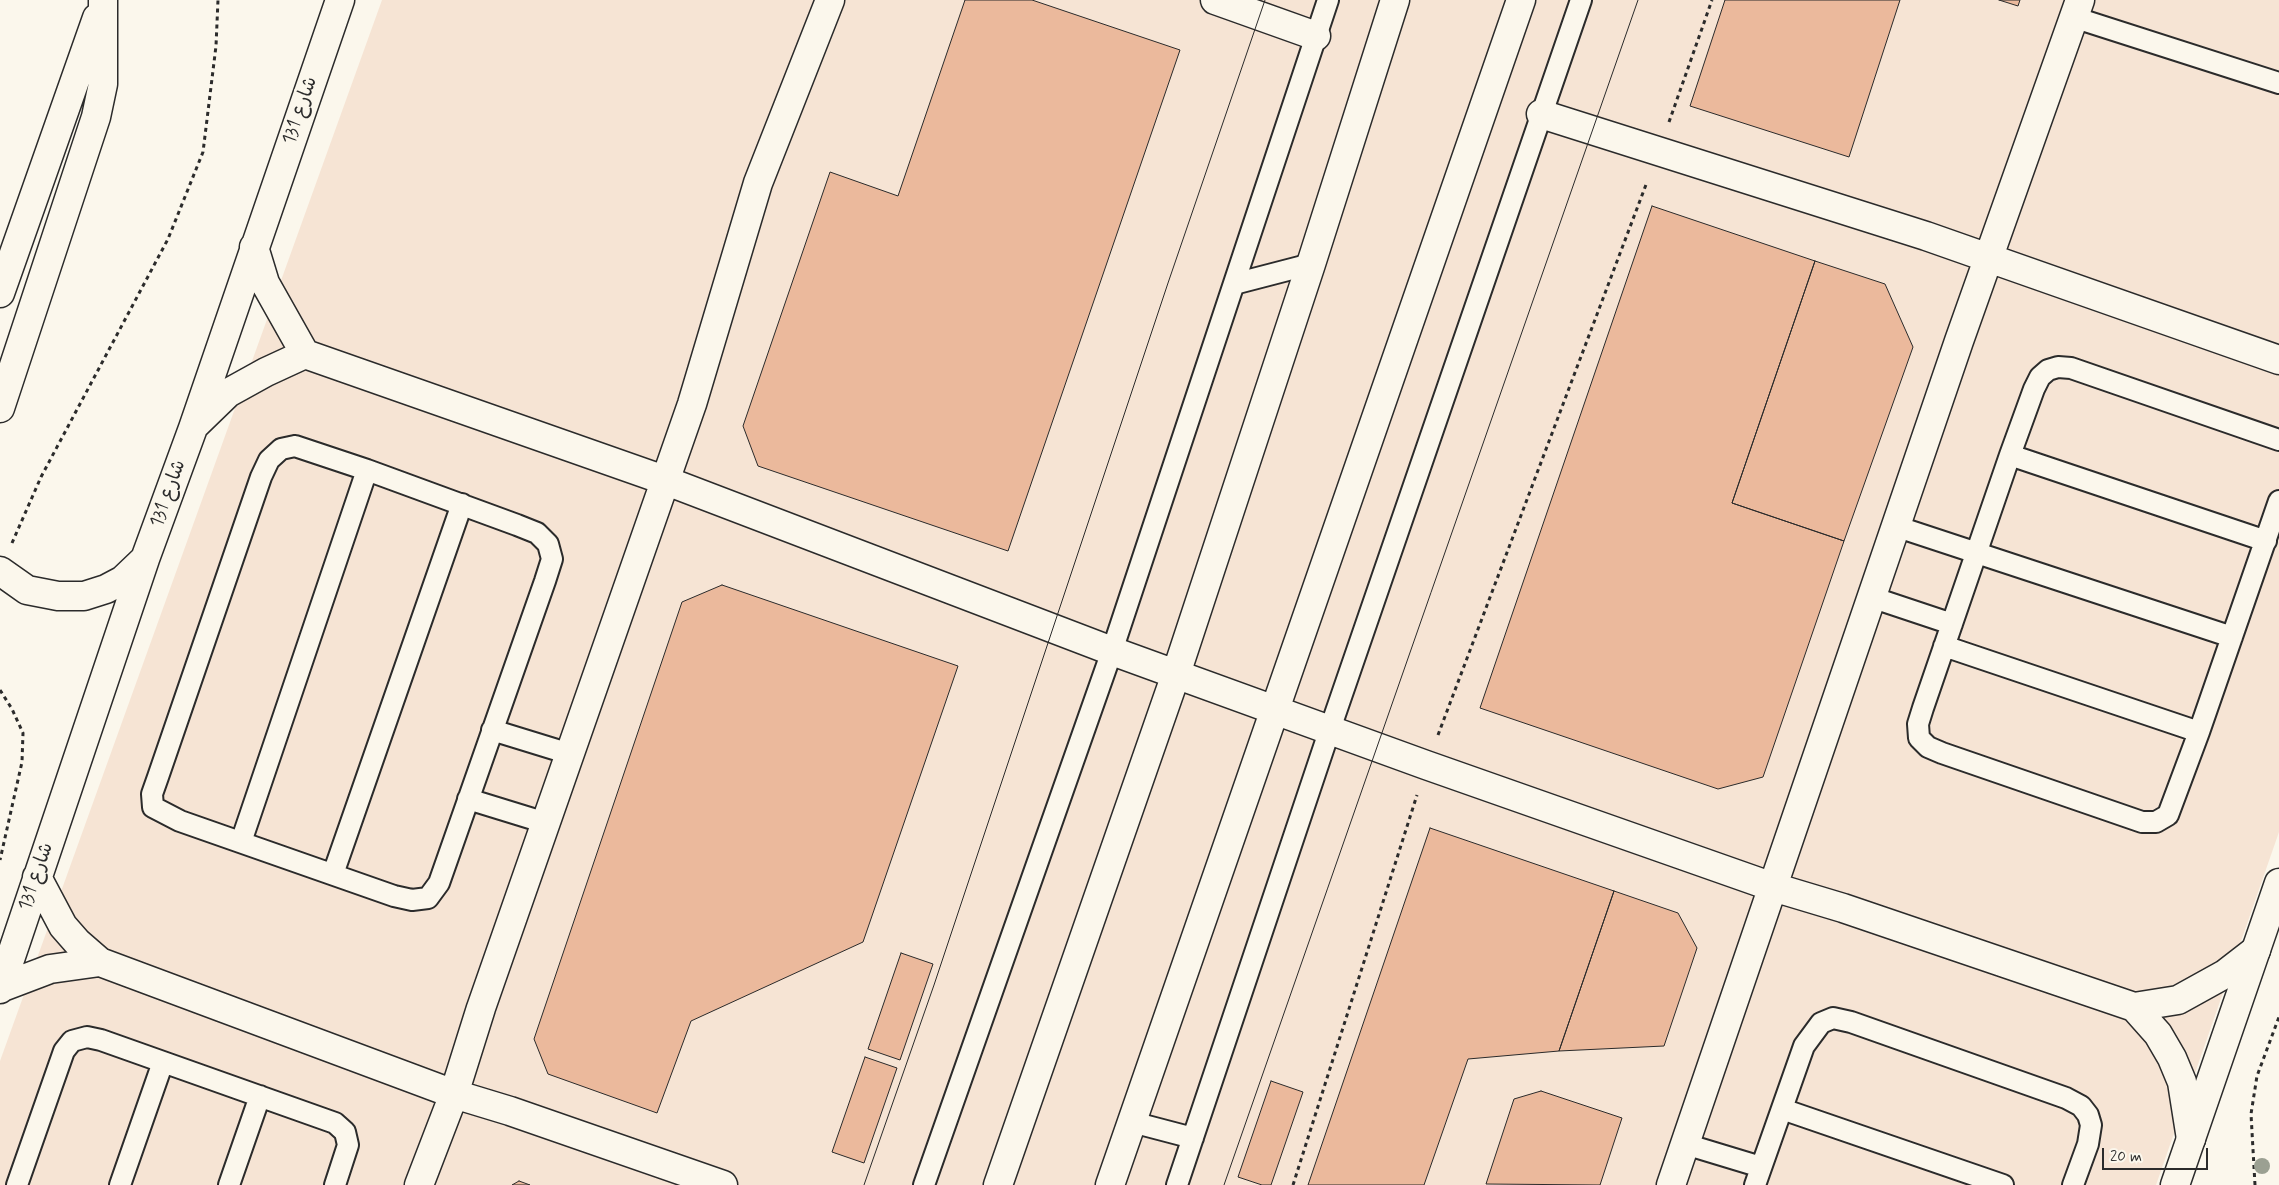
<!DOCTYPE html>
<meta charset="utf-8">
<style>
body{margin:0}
#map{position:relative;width:2279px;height:1185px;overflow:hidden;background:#fbf7ec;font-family:Mynerve,sans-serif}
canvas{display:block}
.scale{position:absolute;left:2102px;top:1148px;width:106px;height:22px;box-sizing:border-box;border:2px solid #2b2b2b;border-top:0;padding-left:6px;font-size:15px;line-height:18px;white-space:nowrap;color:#2b2b2b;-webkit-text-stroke:4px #fbf7ec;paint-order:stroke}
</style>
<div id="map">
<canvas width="2279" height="1185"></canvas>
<div class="scale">20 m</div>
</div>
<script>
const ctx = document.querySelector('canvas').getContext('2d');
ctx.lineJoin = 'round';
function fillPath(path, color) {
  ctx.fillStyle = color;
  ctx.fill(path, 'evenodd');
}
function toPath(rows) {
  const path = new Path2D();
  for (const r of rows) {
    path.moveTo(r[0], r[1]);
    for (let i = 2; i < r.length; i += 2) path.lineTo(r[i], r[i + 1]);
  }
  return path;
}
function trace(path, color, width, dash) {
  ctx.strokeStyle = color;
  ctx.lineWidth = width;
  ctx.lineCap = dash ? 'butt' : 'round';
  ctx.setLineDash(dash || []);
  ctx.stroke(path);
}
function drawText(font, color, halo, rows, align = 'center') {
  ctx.font = font + ' Mynerve,"Playpen Sans Arabic",sans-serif';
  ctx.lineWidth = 5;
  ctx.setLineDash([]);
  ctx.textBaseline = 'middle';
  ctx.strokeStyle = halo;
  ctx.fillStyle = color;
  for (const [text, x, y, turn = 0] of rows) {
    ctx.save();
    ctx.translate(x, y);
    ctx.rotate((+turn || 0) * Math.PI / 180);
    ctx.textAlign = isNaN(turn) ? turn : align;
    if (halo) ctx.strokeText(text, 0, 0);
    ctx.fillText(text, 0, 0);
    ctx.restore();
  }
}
const built = toPath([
 [382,0,2279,0,2279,832,2156,1185,0,1185,0,1061]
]);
const building = toPath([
 [965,0,1032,0,1180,50,1008,551,758,466,743,426,830,172,898,196,965,0],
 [1725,0,1900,0,1849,157,1690,106,1725,0],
 [1999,0,2020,0,2018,6,1999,0],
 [1652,206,1815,261,1732,503,1844,541,1763,777,1718,789,1480,708,1652,206],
 [1815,261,1885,284,1913,347,1844,541,1732,503,1815,261],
 [722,585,958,666,863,942,691,1021,657,1113,548,1074,534,1039,682,602,722,585],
 [1430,828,1614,891,1559,1051,1468,1059,1424,1185,1308,1185,1430,828],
 [1614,891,1678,913,1697,948,1664,1046,1559,1051,1614,891],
 [901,953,933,964,900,1060,868,1049,901,953],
 [865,1057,897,1068,864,1163,832,1152,865,1057],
 [1271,1081,1303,1092,1271,1185,1262,1185,1238,1177,1271,1081],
 [1541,1091,1622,1118,1600,1185,1486,1184,1514,1099,1541,1091],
 [519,1181,530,1185,512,1185,519,1181]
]);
const path = toPath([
 [1669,122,1712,0],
 [12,543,41,477,168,239,203,152,216,46,218,0],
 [0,690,12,709,23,733,22,762,0,860],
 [1438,735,1647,182],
 [1293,1185,1417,795],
 [2255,1185,2251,1114,2257,1076,2279,1017]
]);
const service = toPath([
 [2073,17,2279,83],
 [1234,284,1311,264],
 [2279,440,2071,368,2058,367,2048,370,2040,377,2034,389,2010,455,1923,708,1918,724,1919,738,1928,747,1942,753,2142,822,2156,822,2168,815,2199,732,2279,501],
 [295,446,367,470,517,525,537,533,548,544,552,559,545,581,439,883,428,898,412,900,394,896,180,821,153,807,152,794,158,777,261,477,269,460,281,449,295,446],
 [2010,455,2266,541],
 [1895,526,2232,637],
 [1871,597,1952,624],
 [1944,646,2199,732],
 [492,730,570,754],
 [468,799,546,823],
 [241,842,367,470],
 [333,874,462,504],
 [1782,1109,2003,1185],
 [1132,1122,1193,1138],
 [1685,1144,1761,1167],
 [17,1185,64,1051,72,1041,87,1037,101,1040,335,1123,345,1132,348,1145,335,1185],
 [120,1185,163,1062],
 [229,1185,260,1096],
 [924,1185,1112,651,1328,0],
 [1177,1185,1330,729,1581,0],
 [1755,1185,1804,1046,1821,1023,1833,1018,1851,1022,2066,1098,2081,1106,2088,1115,2091,1125,2088,1144,2073,1185]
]);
const minor = toPath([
 [1215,0,1316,36],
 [1541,114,1926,236,2279,360],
 [254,247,265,283,305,354,664,480,1112,651,1426,765,1773,887,1843,908,2134,1007,2178,1000,2225,974,2256,950],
 [0,293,97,18],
 [0,408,96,117,103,84,103,0],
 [196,424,228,393,266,372,305,354],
 [0,571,27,590,58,596,84,596,106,589,123,580,145,559],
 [37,877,63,926,77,942,100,962,454,1094,510,1111,723,1185],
 [0,988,50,969,100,962],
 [0,989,145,559,193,428,340,0],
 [2134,1007,2158,1034,2172,1058,2182,1082,2191,1139],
 [419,1185,454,1094,481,1008,692,404,758,183,830,0],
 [998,1185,1176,674,1311,264,1395,0],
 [1110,1185,1521,0],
 [1671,1185,1959,341,2080,0]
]);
const tertiary = toPath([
 [2175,1185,2279,883]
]);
const tram = toPath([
 [864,1185,934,985,1168,283,1265,0],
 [1224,1185,1638,0]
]);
const trees = [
 [2262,1166]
];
const streetNames = [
 ["شارع 131",301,111,-71],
 ["شارع 131",169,494,-70],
 ["شارع 131",37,877,-71]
];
fillPath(built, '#f6e4d4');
fillPath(building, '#ebb99c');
trace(building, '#2b2b2b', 1);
trace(service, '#2b2b2b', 24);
trace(minor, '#2b2b2b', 31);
trace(tertiary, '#2b2b2b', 31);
trace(path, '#2b2b2b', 3, [4, 4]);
trace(service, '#fbf7ec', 20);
trace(minor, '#fbf7ec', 28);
trace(tertiary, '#fbf7ec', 28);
trace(tram, '#2b2b2b', 1);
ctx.fillStyle = '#9ba092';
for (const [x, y] of trees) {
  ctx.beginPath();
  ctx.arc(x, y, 8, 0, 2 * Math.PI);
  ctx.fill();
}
drawText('19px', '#2b2b2b', '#fbf7ec', streetNames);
</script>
